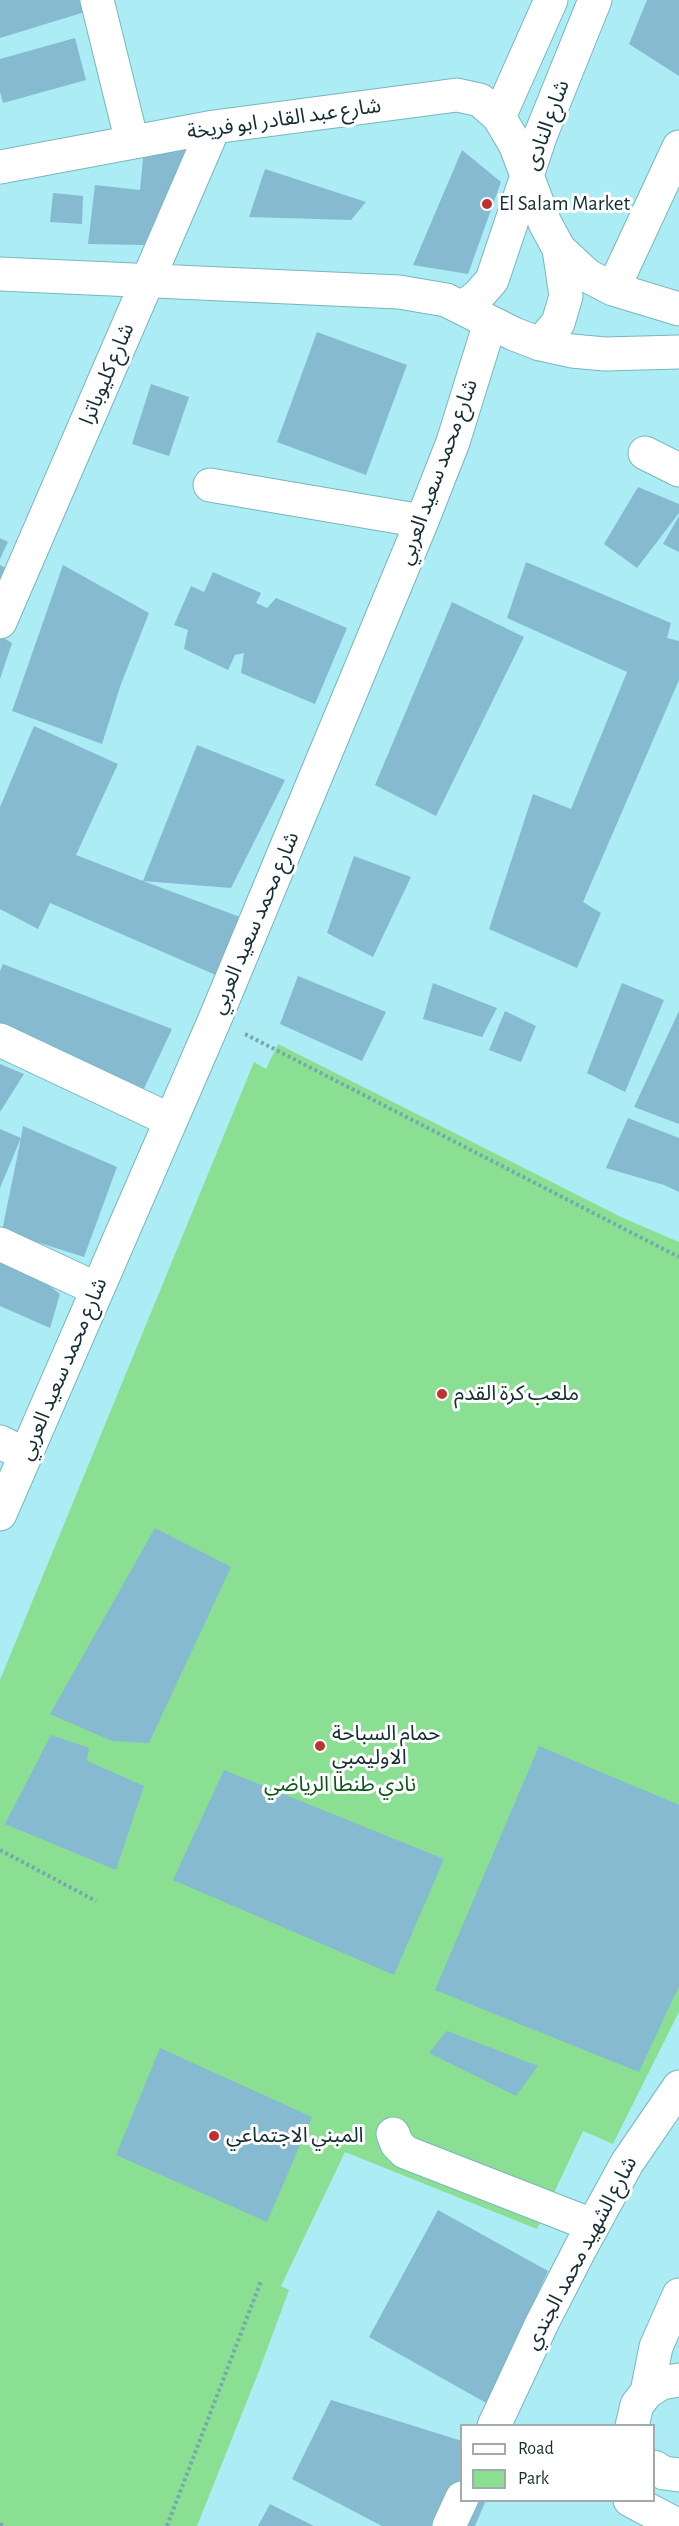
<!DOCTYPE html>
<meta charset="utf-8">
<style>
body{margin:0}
#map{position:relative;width:679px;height:2526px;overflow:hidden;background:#acecf5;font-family:"Alegreya Sans",sans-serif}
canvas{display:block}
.legend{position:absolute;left:460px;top:2424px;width:195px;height:78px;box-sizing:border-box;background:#fff;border:2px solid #a1abad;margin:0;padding:8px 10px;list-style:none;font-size:18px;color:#142e32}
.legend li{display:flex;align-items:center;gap:12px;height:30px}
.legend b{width:30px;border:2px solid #a1abad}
</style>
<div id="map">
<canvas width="679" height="2526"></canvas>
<ul class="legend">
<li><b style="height:8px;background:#fff"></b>Road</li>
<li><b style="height:16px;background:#8adf93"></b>Park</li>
</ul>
</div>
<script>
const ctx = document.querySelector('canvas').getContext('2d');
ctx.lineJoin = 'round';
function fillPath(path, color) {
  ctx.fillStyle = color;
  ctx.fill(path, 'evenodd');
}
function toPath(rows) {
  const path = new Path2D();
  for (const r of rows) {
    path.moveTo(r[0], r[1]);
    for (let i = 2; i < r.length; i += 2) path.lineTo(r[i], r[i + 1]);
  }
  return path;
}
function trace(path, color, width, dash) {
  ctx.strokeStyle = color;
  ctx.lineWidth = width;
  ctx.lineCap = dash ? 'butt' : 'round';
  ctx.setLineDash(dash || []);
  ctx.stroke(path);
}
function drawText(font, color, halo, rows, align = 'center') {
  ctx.font = font + ' "Alegreya Sans","Noto Sans Arabic",sans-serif';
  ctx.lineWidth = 6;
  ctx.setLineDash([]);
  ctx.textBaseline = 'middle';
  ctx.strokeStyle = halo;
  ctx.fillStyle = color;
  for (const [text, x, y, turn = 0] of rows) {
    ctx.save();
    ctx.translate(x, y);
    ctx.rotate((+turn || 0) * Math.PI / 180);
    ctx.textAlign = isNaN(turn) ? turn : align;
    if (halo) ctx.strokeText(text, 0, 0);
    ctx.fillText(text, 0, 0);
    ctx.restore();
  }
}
const green = toPath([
 [278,1044,623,1218,679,1242,679,2012,613,2144,583,2131,537,2229,345,2152,281,2286,289,2290,259,2371,197,2526,0,2526,0,1680,254,1062,266,1069]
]);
const building = toPath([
 [0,0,82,0,85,12,0,38],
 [647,0,679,0,679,76,629,44],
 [75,38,86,80,3,103,0,92,0,59],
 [187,148,144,245,88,244,95,185,140,190,144,149],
 [462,150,501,182,468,274,413,265],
 [265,169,366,202,351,220,249,217],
 [53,193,83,196,82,224,50,222],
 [317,332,407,365,366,475,277,442],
 [151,384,189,397,169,456,132,444],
 [638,487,679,504,679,513,637,568,604,544],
 [679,516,679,552,663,544],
 [0,538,8,542,0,559],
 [526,562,671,623,667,638,679,641,679,680,583,902,601,913,577,968,489,929,533,794,571,809,627,672,507,618],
 [0,565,8,569,0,584],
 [63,565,149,613,121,684,102,744,12,711],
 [213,572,261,593,256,603,267,608,276,598,347,628,315,704,241,673,244,653,235,655,228,670,184,649,188,630,174,625,191,586,204,592],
 [452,602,524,637,436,816,375,785],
 [0,636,12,643,0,679],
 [34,726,118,764,76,855,143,881,197,745,285,780,231,888,143,881,251,921,225,979,50,903,38,929,0,909,0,807],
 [354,856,411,877,373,957,327,933],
 [3,964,172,1029,142,1093,0,1025,0,971],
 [298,976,386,1012,362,1061,280,1024],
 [433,983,497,1008,482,1037,423,1019],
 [622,983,664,1000,625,1092,587,1073],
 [505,1011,536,1026,521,1062,489,1050],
 [679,1011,679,1124,634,1107],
 [0,1064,24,1074,0,1112],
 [628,1118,679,1138,679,1192,664,1185,606,1168],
 [23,1126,117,1167,84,1257,2,1231,21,1138,0,1188,0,1129,21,1138],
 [0,1247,60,1294,50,1328,0,1306],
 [155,1528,231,1567,149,1743,112,1741,50,1714],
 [51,1735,89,1748,87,1761,144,1786,116,1870,5,1824],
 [539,1746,679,1805,679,1986,639,2072,435,1990],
 [224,1770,444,1859,394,1975,173,1880],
 [447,2031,538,2066,516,2096,429,2053],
 [160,2048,312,2117,267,2222,116,2155],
 [438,2210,548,2271,488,2404,369,2337],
 [331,2400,462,2441,462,2500,486,2500,475,2526,382,2526,292,2479],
 [270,2504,314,2526,258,2526]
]);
const path = toPath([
 [245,1034,679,1257],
 [0,1850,96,1901],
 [0,2524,4,2526],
 [167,2526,261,2281]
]);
const minor = toPath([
 [97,0,132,142],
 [499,117,551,0],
 [0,167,214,127,457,95,480,100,499,117,515,144,545,223,559,249,588,276,613,289,679,309],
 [0,274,399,292,446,300,514,334,540,344,572,351,605,354,679,352],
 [613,289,679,147],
 [462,308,478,296,492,280,541,134,595,0],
 [540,344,558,323,566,296,559,249],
 [645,453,679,470],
 [210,485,422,521],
 [0,622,214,127],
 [0,1040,170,1120],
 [0,1244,97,1289],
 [0,1442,26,1455],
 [0,1514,215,1019,422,521,453,442,490,323],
 [393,2134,397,2144,405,2152,592,2225],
 [647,2392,656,2347,679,2295],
 [494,2426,542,2323,580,2249,627,2163,679,2087],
 [632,2426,637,2405,647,2392,661,2383,679,2380],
 [654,2467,664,2473,679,2475],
 [630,2500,679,2526],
 [449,2526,462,2498]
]);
const markers = [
 [487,204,6,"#c1322f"],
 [442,1394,6,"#c1322f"],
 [320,1746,6,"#c1322f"],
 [214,2136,6,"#c1322f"]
];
const streetNames = [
 ["شارع عبد القادر ابو فريخة",284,119,-8],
 ["شارع النادى",547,125,-70],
 ["شارع كليوباترا",107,374,-67],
 ["شارع محمد سعيد العربي",438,472,-70],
 ["شارع محمد سعيد العربي",255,923,-67],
 ["شارع محمد سعيد العربي",63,1369,-67],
 ["شارع الشهيد محمد الجندي",581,2253,-62]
];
const poiNames = [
 ["El Salam Market",499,204],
 ["ملعب كرة القدم",454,1394],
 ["حمام السباحة",332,1734],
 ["الاوليمبي",332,1758],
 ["المبني الاجتماعي",226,2136]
];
const parkNames = [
 ["نادي طنطا الرياضي",340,1785]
];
fillPath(green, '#8adf93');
fillPath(building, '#85bad1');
trace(minor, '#78b6bf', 35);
trace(path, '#75a8af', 4, [3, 3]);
trace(minor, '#fff', 33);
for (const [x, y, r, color] of markers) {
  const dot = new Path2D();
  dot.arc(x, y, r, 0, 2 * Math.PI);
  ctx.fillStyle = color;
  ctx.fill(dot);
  trace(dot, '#fff', 2);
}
drawText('21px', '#142e32', '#fff', streetNames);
drawText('21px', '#142e32', '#fff', poiNames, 'left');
drawText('21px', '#0e561e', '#fff', parkNames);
</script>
